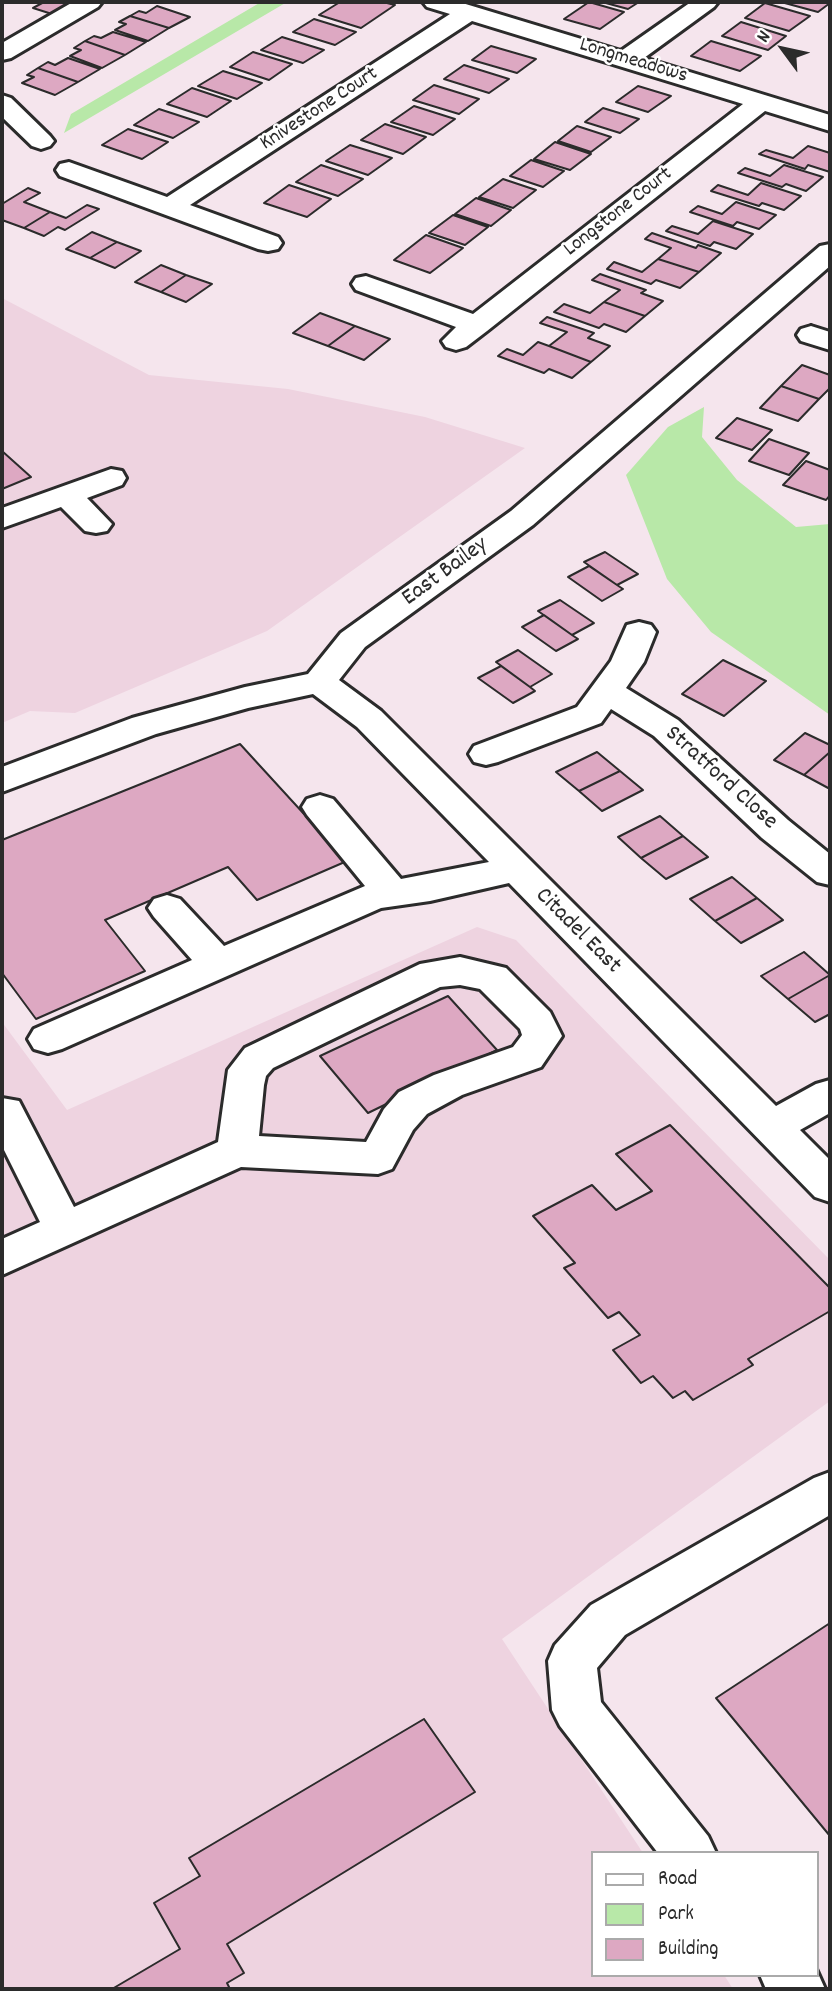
<!DOCTYPE html>
<style>
body{margin:0}
#map{position:relative;width:832px;height:1991px;overflow:hidden;background:#f5e5ed;font-family:Dekko,sans-serif}
canvas{display:block}
.frame{position:absolute;inset:0;border:4px solid #2b2b2b;pointer-events:none}
.legend{position:absolute;left:591px;top:1851px;width:228px;height:126px;box-sizing:border-box;background:#fff;border:2px solid #aaa;margin:0;padding:9px 12px;list-style:none;font-size:21px;color:#2b2b2b}
.legend li{display:flex;align-items:center;gap:14px;height:35px}
.legend b{width:35px;border:2px solid #aaa}
.north{position:absolute;left:748px;top:14px;width:70px;height:70px;-webkit-text-stroke:5px #fff;paint-order:stroke;rotate:303deg;font-size:19px;font-weight:700;line-height:28px;text-align:center;color:#2b2b2b}
.north::after{content:'';display:block;margin:auto;width:24px;height:32px;background:#2b2b2b;clip-path:polygon(50% 0,100% 100%,50% 72%,0 100%)}
</style>
<div id="map">
<canvas width="832" height="1991"></canvas>
<div class="frame"></div>
<ul class="legend">
<li><b style="height:9px;background:#fff"></b>Road</li>
<li><b style="height:19px;background:#b8e8a8"></b>Park</li>
<li><b style="height:19px;background:#dda8c2"></b>Building</li>
</ul>
<div class="north">N</div>
</div>
<script>
const ctx = document.querySelector('canvas').getContext('2d');
ctx.lineJoin = 'round';
function fillPath(path, color) {
  ctx.fillStyle = color;
  ctx.fill(path, 'evenodd');
}
function toPath(rows) {
  const path = new Path2D();
  for (const r of rows) {
    path.moveTo(r[0], r[1]);
    for (let i = 2; i < r.length; i += 2) path.lineTo(r[i], r[i + 1]);
  }
  return path;
}
function trace(path, color, width, dash) {
  ctx.strokeStyle = color;
  ctx.lineWidth = width;
  ctx.lineCap = dash ? 'butt' : 'round';
  ctx.setLineDash(dash || []);
  ctx.stroke(path);
}
function drawText(font, color, halo, rows, align = 'center') {
  ctx.font = font + ' Dekko,sans-serif';
  ctx.lineWidth = 5;
  ctx.setLineDash([]);
  ctx.textBaseline = 'middle';
  ctx.strokeStyle = halo;
  ctx.fillStyle = color;
  for (const [text, x, y, turn = 0] of rows) {
    ctx.save();
    ctx.translate(x, y);
    ctx.rotate((+turn || 0) * Math.PI / 180);
    ctx.textAlign = isNaN(turn) ? turn : align;
    if (halo) ctx.strokeText(text, 0, 0);
    ctx.fillText(text, 0, 0);
    ctx.restore();
  }
}
const built = toPath([
 [2,298,149,375,288,389,425,417,525,448,267,631,75,713,30,711,2,723],
 [477,927,516,940,830,1260,830,1401,502,1639,643,1853,592,1853,592,1975,724,1975,733,1989,2,1989,2,1022,67,1110]
]);
const green = toPath([
 [261,2,287,2,64,133,71,114],
 [704,407,702,437,737,480,796,527,830,524,830,715,711,632,667,579,626,475,668,427]
]);
const building = toPath([
 [44,2,73,2,52,14,33,8,44,2],
 [340,2,383,2,395,5,361,28,319,15,340,2],
 [589,2,624,12,600,29,564,19,589,2],
 [602,2,639,2,628,9,602,2],
 [781,2,830,2,830,3,818,12,781,2],
 [765,3,810,16,789,31,745,18,765,3],
 [157,6,190,17,169,28,130,16,139,11,146,13,157,6],
 [130,16,169,28,148,41,115,30,126,24,119,22,130,16],
 [314,19,356,32,335,45,293,32,314,19],
 [741,22,786,36,768,50,722,36,741,22],
 [113,32,146,42,125,55,85,41,94,36,101,38,113,32],
 [282,37,324,50,303,63,261,50,282,37],
 [85,41,125,55,102,68,70,56,81,50,74,48,85,41],
 [711,41,761,56,740,71,691,56,711,41],
 [491,46,536,59,517,73,472,60,491,46],
 [253,52,292,64,269,80,230,67,253,52],
 [68,58,100,69,78,82,38,68,48,62,55,65,68,58],
 [464,65,509,79,489,93,444,79,464,65],
 [38,68,78,82,55,95,22,83,34,77,27,75,38,68],
 [223,71,262,83,237,99,198,86,223,71],
 [434,85,479,99,459,114,413,100,434,85],
 [638,86,671,96,648,112,616,102,638,86],
 [192,88,231,101,207,117,167,104,192,88],
 [414,106,455,119,433,135,391,122,414,106],
 [603,108,639,119,620,133,585,122,603,108],
 [159,109,199,122,173,138,134,125,159,109],
 [385,124,426,137,403,154,361,140,385,124],
 [577,126,611,137,591,152,558,141,577,126],
 [128,129,168,142,142,159,102,145,128,129],
 [555,142,591,154,570,170,534,159,555,142],
 [350,145,392,158,368,175,326,161,350,145],
 [808,146,830,153,830,172,808,165,805,169,759,154,766,150,793,158,808,146],
 [531,160,564,171,543,187,510,176,531,160],
 [321,165,363,179,338,196,296,182,321,165],
 [784,165,823,177,806,191,786,184,782,187,738,173,745,168,770,176,784,165],
 [503,179,536,190,513,208,479,197,503,179],
 [761,183,801,196,784,210,762,203,759,206,711,191,718,185,748,195,761,183],
 [289,185,331,199,307,217,264,203,289,185],
 [28,188,40,193,24,202,50,212,24,228,2,220,2,204,28,188],
 [476,198,511,210,491,226,455,214,476,198],
 [736,202,776,215,759,229,737,222,733,226,690,212,698,206,722,214,736,202],
 [87,205,99,209,65,230,58,227,44,236,24,228,50,212,66,218,87,205],
 [453,215,488,227,465,245,429,233,453,215],
 [713,221,753,234,736,249,714,242,710,246,666,231,672,226,698,234,713,221],
 [92,232,117,242,90,258,66,249,92,232],
 [652,233,696,248,698,245,721,253,699,272,658,259,671,248,645,239,652,233],
 [426,235,463,248,430,273,394,260,426,235],
 [117,242,141,251,115,268,90,258,117,242],
 [658,259,699,272,680,288,656,280,651,284,607,269,614,262,642,272,658,259],
 [161,265,186,275,161,292,135,282,161,265],
 [600,274,646,290,641,293,663,301,645,316,604,302,620,290,592,280,600,274],
 [186,275,212,284,186,302,161,292,186,275],
 [604,302,645,316,626,332,604,324,599,328,554,312,564,304,590,313,604,302],
 [320,313,355,326,328,346,293,333,320,313],
 [547,317,594,333,588,338,610,346,591,362,549,346,567,332,540,323,547,317],
 [355,326,390,339,364,360,328,346,355,326],
 [538,342,549,346,591,362,572,378,549,369,544,373,498,356,507,349,523,355,538,342],
 [802,365,830,375,830,388,819,399,781,386,802,365],
 [781,386,819,399,798,421,760,408,781,386],
 [737,418,772,430,752,450,716,438,737,418],
 [769,439,809,453,789,475,749,461,769,439],
 [2,451,31,477,2,489,2,451],
 [806,461,830,470,830,495,826,500,783,485,806,461],
 [605,552,638,574,617,585,584,562,605,552],
 [589,566,617,585,623,589,602,601,568,577,589,566],
 [560,600,594,623,572,635,538,611,560,600],
 [544,615,572,635,578,639,556,651,522,627,544,615],
 [518,650,552,674,530,687,496,662,518,650],
 [723,660,766,681,724,716,682,694,723,660],
 [501,666,530,687,535,691,513,703,478,678,501,666],
 [805,733,830,745,830,752,804,775,774,760,805,733],
 [240,744,347,861,257,900,228,867,105,920,145,971,36,1019,2,973,2,840,240,744],
 [597,752,620,771,579,791,556,772,597,752],
 [830,752,830,789,804,775,830,752],
 [620,771,643,790,602,811,579,791,620,771],
 [660,816,683,836,641,858,618,837,660,816],
 [683,836,708,857,666,879,641,858,683,836],
 [732,877,757,898,715,921,690,899,732,877],
 [757,898,783,920,741,943,715,921,757,898],
 [804,952,830,975,788,999,761,976,804,952],
 [830,975,830,1014,815,1022,788,999,830,975],
 [448,996,497,1050,368,1113,320,1056,448,996],
 [670,1125,830,1288,830,1311,748,1359,753,1365,693,1400,685,1391,673,1398,653,1376,641,1383,613,1350,640,1335,619,1312,608,1318,564,1268,575,1263,533,1216,592,1185,616,1210,652,1191,616,1154,670,1125],
 [830,1623,830,1836,716,1698,830,1623],
 [424,1719,475,1792,227,1944,244,1973,227,1983,230,1989,112,1989,180,1949,154,1903,200,1876,189,1858,424,1719]
]);
const minor = toPath([
 [73,2,102,2,98,7,11,58,2,60,2,43,73,2],
 [423,2,459,2,621,51,691,2,718,2,714,7,644,58,830,115,830,131,765,111,487,331,466,347,456,350,446,347,442,341,456,327,356,290,352,284,356,278,366,276,473,314,743,104,472,21,190,205,278,237,282,243,278,249,268,251,258,249,60,176,56,170,60,164,69,162,167,197,450,14,427,7,423,2],
 [2,95,11,98,50,136,54,141,50,146,41,149,32,146,2,117,2,95],
 [830,244,830,266,533,525,365,647,339,680,381,711,776,1106,816,1084,830,1080,830,1113,800,1130,830,1160,830,1202,815,1197,509,883,430,901,381,908,62,1049,48,1053,34,1049,28,1039,34,1029,192,960,154,917,148,908,154,899,167,895,180,899,224,946,365,886,307,815,302,807,307,799,320,795,333,799,401,879,489,862,357,727,313,694,248,708,156,734,2,792,2,767,132,718,245,687,308,674,341,633,511,511,820,246,830,244],
 [811,326,830,332,830,350,801,341,797,335,801,329,811,326],
 [111,469,122,471,126,478,122,485,87,498,112,524,107,531,96,533,85,531,61,507,2,528,2,508,111,469],
 [639,622,651,625,656,632,644,662,626,688,678,720,788,820,830,854,830,885,817,882,762,838,654,736,611,709,601,723,498,762,486,765,474,762,469,754,474,746,577,707,611,661,627,625,639,622],
 [460,957,506,968,550,1012,562,1036,541,1067,462,1095,427,1114,413,1130,392,1169,378,1174,241,1167,2,1275,2,1239,40,1222,2,1146,2,1098,19,1101,74,1207,218,1142,228,1070,245,1048,420,964,460,957],
 [460,985,480,989,520,1029,522,1035,513,1047,434,1075,399,1092,384,1109,366,1142,259,1136,264,1085,266,1076,273,1068,440,987,460,985],
 [830,1472,830,1515,625,1635,597,1668,601,1702,708,1836,716,1853,658,1853,560,1726,552,1710,548,1661,555,1645,591,1605,814,1478,830,1472],
 [816,1969,825,1989,766,1989,760,1975,816,1975,816,1969]
]);
const farStreetnames = [
 ["Longmeadows",633,62,17],
 ["Knivestone Court",320,110,-33],
 ["Longstone Court",619,213,-38]
];
const streetNames = [
 ["East Bailey",446,573,-36],
 ["Stratford Close",720,779,42],
 ["Citadel East",577,932,45]
];
fillPath(built, '#eed3e0');
fillPath(green, '#b8e8a8');
fillPath(building, '#dda8c2');
trace(building, '#2b2b2b', 2);
trace(minor, '#2b2b2b', 6);
fillPath(minor, '#fff');
drawText('21px', '#2b2b2b', '#fff', farStreetnames);
drawText('24px', '#2b2b2b', '#fff', streetNames);
</script>
